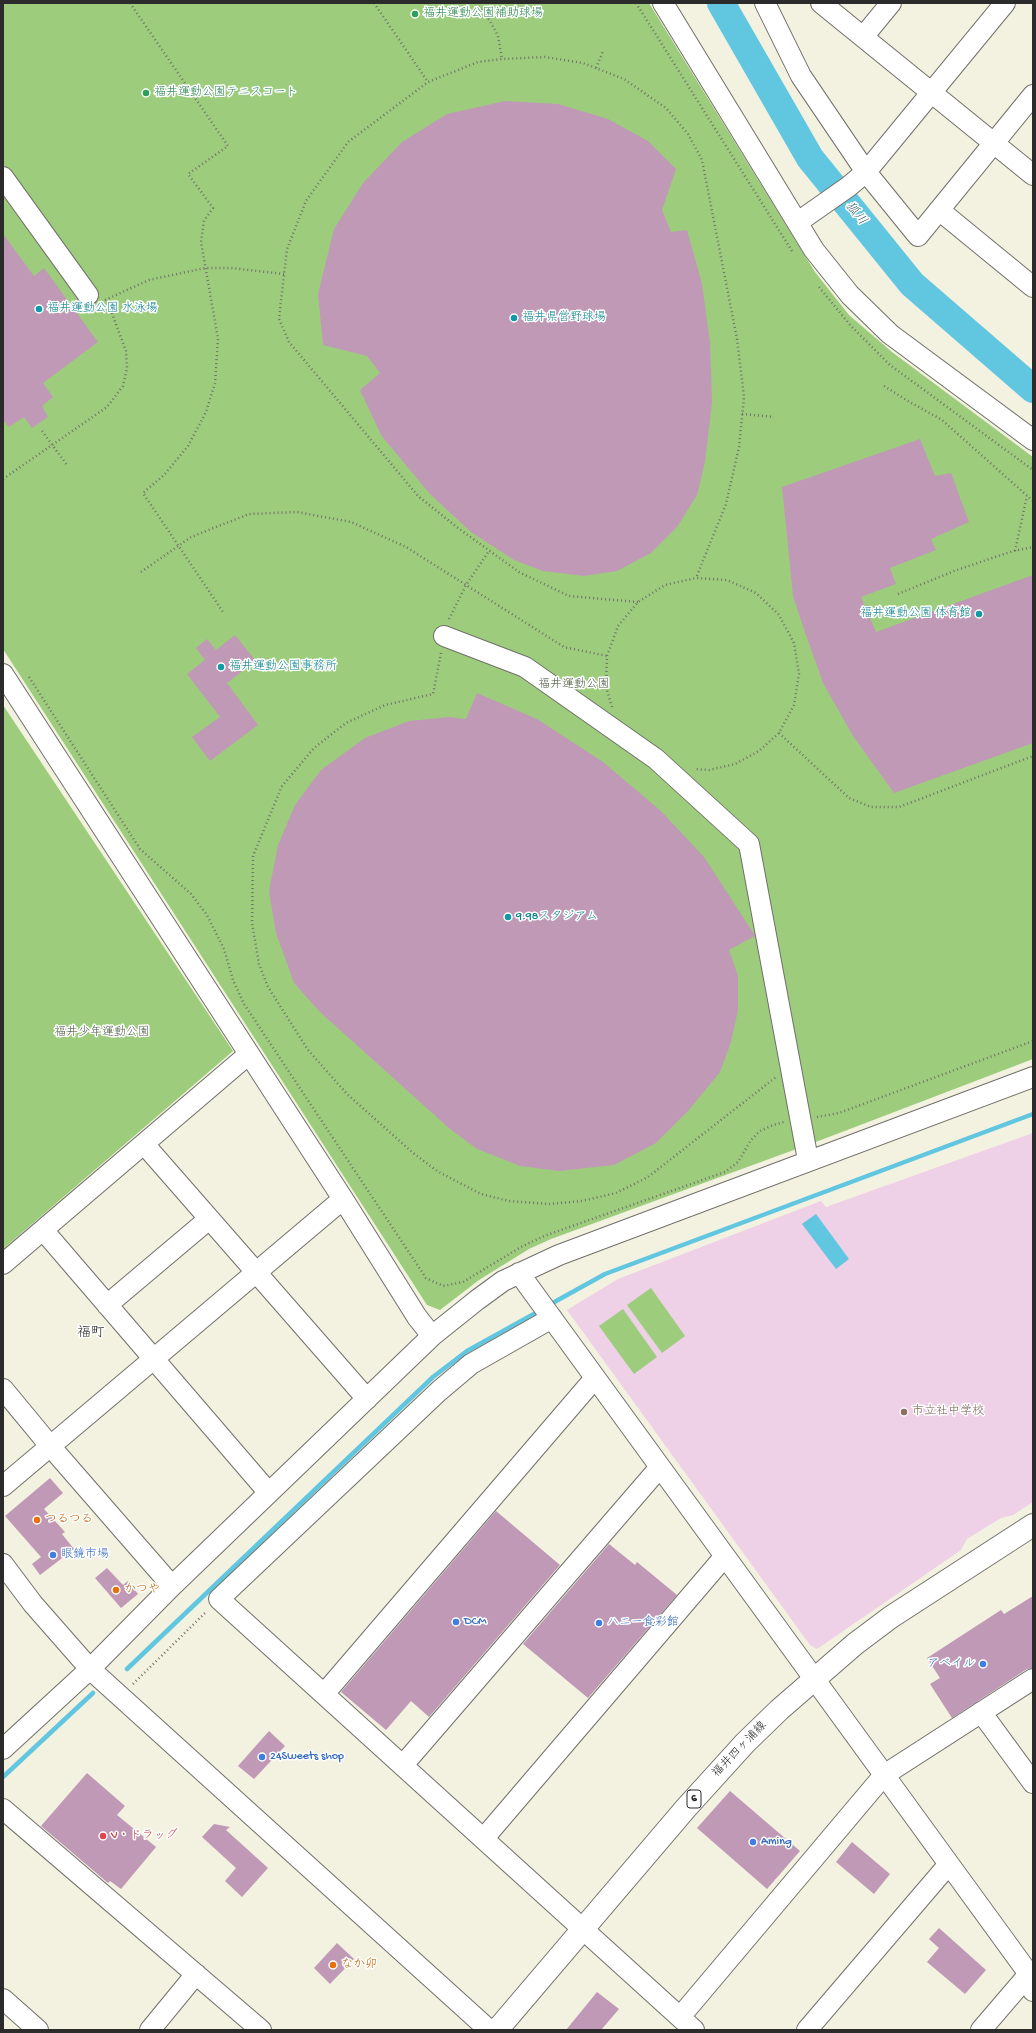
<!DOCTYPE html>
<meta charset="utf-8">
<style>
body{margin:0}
#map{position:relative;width:1036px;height:2033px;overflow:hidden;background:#f3f1e0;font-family:"Gochi Hand",sans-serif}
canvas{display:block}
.frame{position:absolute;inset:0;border:4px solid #2b2b2b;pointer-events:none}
</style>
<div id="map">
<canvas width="1036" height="2033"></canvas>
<div class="frame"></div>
</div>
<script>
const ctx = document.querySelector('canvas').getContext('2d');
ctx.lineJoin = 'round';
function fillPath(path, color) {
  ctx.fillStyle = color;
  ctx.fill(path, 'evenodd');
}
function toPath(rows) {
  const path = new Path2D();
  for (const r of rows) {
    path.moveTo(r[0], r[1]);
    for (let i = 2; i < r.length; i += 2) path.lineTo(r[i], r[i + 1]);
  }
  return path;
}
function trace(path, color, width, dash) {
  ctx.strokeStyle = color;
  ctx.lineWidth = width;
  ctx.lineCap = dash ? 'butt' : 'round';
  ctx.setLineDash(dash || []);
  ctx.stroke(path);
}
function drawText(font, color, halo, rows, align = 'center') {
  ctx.font = font + ' "Gochi Hand","Klee One",sans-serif';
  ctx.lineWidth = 3;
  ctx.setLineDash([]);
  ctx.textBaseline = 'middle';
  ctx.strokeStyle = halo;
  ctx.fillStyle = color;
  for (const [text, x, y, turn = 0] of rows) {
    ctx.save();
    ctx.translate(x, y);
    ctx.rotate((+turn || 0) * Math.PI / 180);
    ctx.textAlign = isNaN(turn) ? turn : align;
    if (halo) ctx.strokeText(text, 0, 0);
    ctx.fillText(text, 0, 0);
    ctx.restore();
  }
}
const built = toPath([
 [1033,1133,1033,1502,1013,1515,1001,1518,967,1539,961,1550,817,1649,810,1645,567,1310,618,1279,821,1201,826,1207]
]);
const green = toPath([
 [3,3,649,3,792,235,815,272,849,315,892,352,1033,457,1033,1059,821,1140,551,1239,529,1249,479,1280,440,1310,427,1305,3,649],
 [3,705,233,1051,3,1249],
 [651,1288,685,1336,662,1353,627,1305],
 [623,1309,657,1357,634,1374,599,1326]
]);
const water = toPath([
 [816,1214,849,1259,836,1269,802,1224]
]);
const stream = toPath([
 [549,1305,605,1274,1033,1114],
 [127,1669,433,1377,467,1351,541,1310],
 [3,1777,93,1693]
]);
const river = toPath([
 [721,3,810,158,912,284,1033,389]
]);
const building = toPath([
 [505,101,558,104,608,119,648,141,676,169,662,210,671,232,687,230,702,284,710,342,712,402,705,462,697,495,677,527,651,553,617,571,584,576,543,571,514,560,471,532,430,494,381,435,360,390,380,373,367,356,323,345,318,294,334,229,363,183,402,142,447,114],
 [3,234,34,276,44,268,98,342,43,383,53,397,42,406,48,417,32,428,24,417,9,427,3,420],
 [920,439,935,476,951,473,969,522,931,539,936,550,890,568,896,584,861,597,876,632,1033,575,1033,743,894,793,853,736,823,683,806,635,793,596,782,487],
 [235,635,256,661,227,683,258,725,210,761,192,737,220,717,187,674,205,660,196,648,207,639,216,650],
 [477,693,537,719,603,762,661,811,704,857,754,934,755,936,729,950,738,976,738,1010,731,1042,720,1072,688,1111,656,1143,614,1165,559,1171,520,1166,477,1149,450,1129,320,1012,294,983,276,933,269,891,278,845,295,805,321,770,365,738,409,721,450,717,466,719],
 [50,1478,63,1493,44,1509,65,1532,62,1534,74,1549,40,1575,32,1564,41,1557,5,1516],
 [496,1511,560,1565,429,1717,411,1701,386,1730,341,1692],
 [609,1544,635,1565,637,1562,677,1595,588,1698,523,1644],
 [107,1568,123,1585,128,1581,138,1594,121,1608,95,1578],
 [1033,1596,1033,1668,1027,1669,952,1718,930,1684,940,1678,927,1658,1001,1610,1004,1614],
 [269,1731,285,1746,254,1779,238,1766],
 [87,1773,125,1806,117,1815,156,1847,121,1889,110,1881,108,1883,41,1826],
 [730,1791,800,1851,767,1889,697,1828],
 [214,1824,230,1827,226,1830,268,1868,242,1897,225,1881,236,1868,202,1837],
 [852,1842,890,1874,874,1894,836,1862],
 [939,1928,986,1970,965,1994,927,1962,939,1948,929,1939],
 [337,1943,354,1959,330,1984,314,1968],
 [597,1992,619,2009,601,2030,566,2030]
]);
const path = toPath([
 [130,3,228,146,188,174,213,208,204,221,201,242,218,339,215,383,206,412,188,446,164,475,143,493,223,612],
 [374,3,428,82],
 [476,3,490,21,498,36,502,59],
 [636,3,792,251],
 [596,68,603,51],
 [819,287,851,326,890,365,1033,470],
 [105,300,149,280,205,268,231,268,284,274],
 [884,386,908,401,942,420,1033,501],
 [742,414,774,417],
 [42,431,67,465],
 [3,479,107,407,123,386,127,368,126,351,107,300],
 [1015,551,1027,496],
 [141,572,191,537,249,514,297,512,351,522,406,547,564,647,607,656],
 [898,594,954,571,1013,551,1033,547],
 [638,602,569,596,519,572,458,528,418,496,289,342,279,319,287,249,306,201,348,142,428,82,478,62,502,59,545,57,583,63,624,79,666,108,688,134,702,160,737,339,744,397,739,447,726,504,696,578],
 [449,619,466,585,489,551],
 [441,653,433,694,385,705,346,723,314,748,282,786,253,856,252,923,259,964,268,987,308,1050,347,1094,412,1152,437,1171,481,1194,509,1201,550,1204,582,1201,616,1193,648,1177,776,1077],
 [29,677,140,849,191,894,207,915,224,949,233,980,244,1004,426,1278,443,1286,463,1282,521,1247,544,1236,725,1172,738,1162,751,1140,760,1131,773,1125,784,1122],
 [612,707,606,687,607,656,618,626,638,602,665,585,696,578,727,580,756,593,779,615,794,643,799,674,794,705,779,733,759,751,735,764,709,770,694,769],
 [779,733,849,798,871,807,899,807,1033,756],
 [817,1117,839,1113,1033,1041],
 [133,1684,207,1611]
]);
const minor = toPath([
 [663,3,814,250,850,295,890,334,1033,440],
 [765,3,801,76,866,172,918,236,1033,95],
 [821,3,1033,175],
 [863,37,891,3],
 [3,177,88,295],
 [939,210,1033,287],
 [798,222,848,187,866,172,1005,3],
 [444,636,525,667,656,759,749,844,808,1160],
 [3,674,343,1199,417,1317,432,1336],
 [144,1144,367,1399],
 [43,1230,269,1493],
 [3,1264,249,1054],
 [519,1273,1029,1974,1033,1991],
 [107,1305,209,1219],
 [552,1318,471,1364,439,1391,219,1599,694,2030],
 [3,1389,51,1447,172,1586],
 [3,1486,343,1199],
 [3,1564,33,1604,90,1669,489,2030],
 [324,1694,595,1378],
 [981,1712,1033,1783],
 [3,1749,90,1669,172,1586,432,1336,477,1300,503,1281,559,1255,1033,1077],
 [403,1765,660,1467],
 [3,1809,261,2030],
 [484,1838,725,1556],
 [3,1999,38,2030],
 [680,2017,884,1775,1033,1679],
 [150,2030,196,1974],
 [807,2030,949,1864],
 [981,2030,1029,1974,1033,1973]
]);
const major = toPath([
 [497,2030,686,1808,745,1743,779,1710,855,1644,891,1617,1033,1525]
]);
const markers = [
 [415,14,4,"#2e9e5b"],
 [146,93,4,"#2e9e5b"],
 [39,309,4,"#0f9aa8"],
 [514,318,4,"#0f9aa8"],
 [979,614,4,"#0f9aa8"],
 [221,667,4,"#0f9aa8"],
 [508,917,4,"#0f9aa8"],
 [904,1412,4,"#8d6e63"],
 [37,1520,4,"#e8710a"],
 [53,1555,4,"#3f7fe0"],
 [116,1590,4,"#e8710a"],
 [456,1622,4,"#3f7fe0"],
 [599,1623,4,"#3f7fe0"],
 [983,1664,4,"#3f7fe0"],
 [262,1757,4,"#3f7fe0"],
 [103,1836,4,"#e0444e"],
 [753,1842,4,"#3f7fe0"],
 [333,1965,4,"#e8710a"]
];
const shields = [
 [694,1799,14]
];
const shieldNames = [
 ["6",694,1799]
];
const leisureNames = [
 ["福井運動公園補助球場",423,14],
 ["福井運動公園テニスコート",154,93]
];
const cultureNames = [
 ["福井運動公園 水泳場",47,309],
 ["福井県営野球場",522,318],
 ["福井運動公園 体育館",971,614,"right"],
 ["福井運動公園事務所",229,667],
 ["9.98スタジアム",516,917]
];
const parkNames = [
 ["福井運動公園",574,685],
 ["福井少年運動公園",102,1033]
];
const educationNames = [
 ["市立社中学校",912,1412]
];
const foodNames = [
 ["つるつる",45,1520],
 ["かつや",124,1590],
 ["なか卯",341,1965]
];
const shopNames = [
 ["眼鏡市場",61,1555],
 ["DCM",464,1622],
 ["ハニー食彩館",607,1623],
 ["アベイル",975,1664,"right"],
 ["24Sweets shop",270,1757],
 ["Aming",761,1842]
];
const streetNames = [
 ["福井四ヶ浦線",740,1750,-46]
];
const healthNames = [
 ["V・ドラッグ",111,1836]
];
const waterNames = [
 ["狐川",855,214,51]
];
const quarterNames = [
 ["福町",91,1334]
];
fillPath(built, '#eed0e7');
fillPath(green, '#9dcd7c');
fillPath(water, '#61c6df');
trace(stream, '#61c6df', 4.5);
trace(river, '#61c6df', 28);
fillPath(building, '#c099b6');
trace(minor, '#71706a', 22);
trace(major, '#71706a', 24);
trace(path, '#71706a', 2.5, [1, 3]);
trace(minor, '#fff', 20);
trace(major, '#fff', 22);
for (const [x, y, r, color] of markers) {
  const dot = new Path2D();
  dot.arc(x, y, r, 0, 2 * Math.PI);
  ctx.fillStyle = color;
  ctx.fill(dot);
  trace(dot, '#fff', 1.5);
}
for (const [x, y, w] of shields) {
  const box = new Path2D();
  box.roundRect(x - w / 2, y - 9, w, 18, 3);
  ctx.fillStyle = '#fff';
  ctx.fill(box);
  trace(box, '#2b2b2b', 1);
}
drawText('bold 11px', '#2b2b2b', null, shieldNames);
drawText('12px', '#27864d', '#fff', leisureNames, 'left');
drawText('12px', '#0d838f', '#fff', cultureNames, 'left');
drawText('12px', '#4d5c43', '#fff', parkNames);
drawText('12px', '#785e54', '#fff', educationNames, 'left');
drawText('12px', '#c56008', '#fff', foodNames, 'left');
drawText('12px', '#366cbe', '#fff', shopNames, 'left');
drawText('12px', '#2b2b2b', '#fff', streetNames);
drawText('12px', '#be3a42', '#fff', healthNames, 'left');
drawText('italic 13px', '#3e616a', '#fff', waterNames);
drawText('14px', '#2b2b2b', '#fff', quarterNames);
</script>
